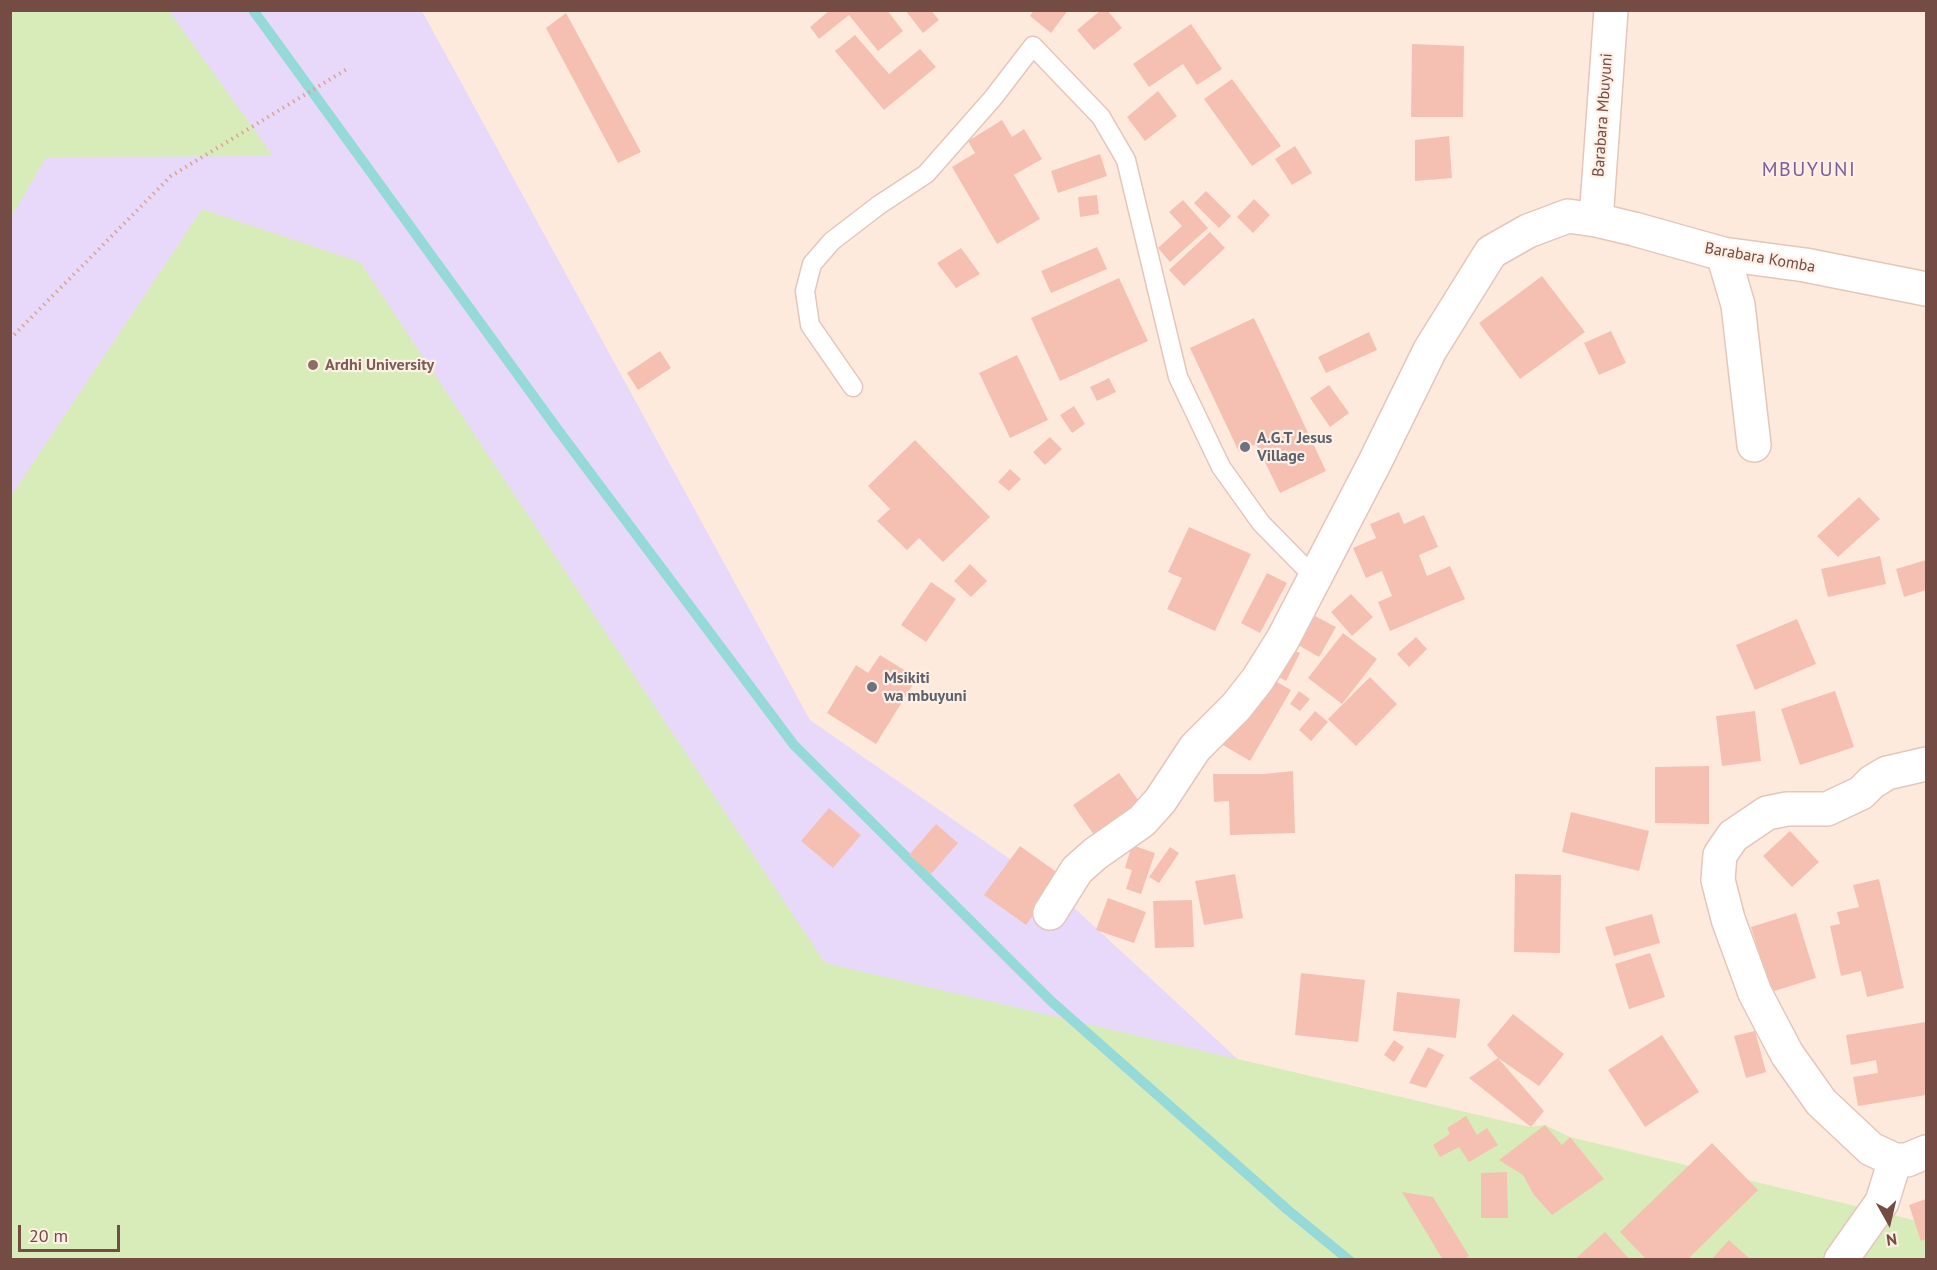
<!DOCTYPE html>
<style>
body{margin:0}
#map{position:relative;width:1937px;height:1270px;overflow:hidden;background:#feeadc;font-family:"PT Sans",sans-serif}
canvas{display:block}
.frame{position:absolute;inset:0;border:12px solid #744c44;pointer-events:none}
.north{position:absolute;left:1859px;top:1192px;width:60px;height:60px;-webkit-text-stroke:4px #ffefe4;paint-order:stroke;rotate:172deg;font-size:16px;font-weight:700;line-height:24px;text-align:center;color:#744c44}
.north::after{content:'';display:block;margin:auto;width:21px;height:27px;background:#744c44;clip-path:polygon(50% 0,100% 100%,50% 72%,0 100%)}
.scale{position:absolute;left:18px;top:1225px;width:102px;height:27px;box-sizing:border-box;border:3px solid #744c44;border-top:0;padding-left:8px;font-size:18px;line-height:21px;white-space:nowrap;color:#744c44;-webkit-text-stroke:4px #ffefe4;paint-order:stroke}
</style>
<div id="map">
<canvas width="1937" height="1270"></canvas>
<div class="frame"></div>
<div class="north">N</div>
<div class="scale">20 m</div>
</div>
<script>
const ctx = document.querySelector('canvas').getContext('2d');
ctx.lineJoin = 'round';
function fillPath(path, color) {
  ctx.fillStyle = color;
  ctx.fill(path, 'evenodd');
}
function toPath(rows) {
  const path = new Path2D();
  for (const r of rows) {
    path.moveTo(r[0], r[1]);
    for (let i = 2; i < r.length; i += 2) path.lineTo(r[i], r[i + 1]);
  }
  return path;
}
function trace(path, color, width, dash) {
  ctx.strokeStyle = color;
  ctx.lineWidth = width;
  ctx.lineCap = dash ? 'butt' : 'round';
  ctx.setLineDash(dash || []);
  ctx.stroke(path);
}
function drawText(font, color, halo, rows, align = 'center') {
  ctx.font = font + ' "PT Sans",sans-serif';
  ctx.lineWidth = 4.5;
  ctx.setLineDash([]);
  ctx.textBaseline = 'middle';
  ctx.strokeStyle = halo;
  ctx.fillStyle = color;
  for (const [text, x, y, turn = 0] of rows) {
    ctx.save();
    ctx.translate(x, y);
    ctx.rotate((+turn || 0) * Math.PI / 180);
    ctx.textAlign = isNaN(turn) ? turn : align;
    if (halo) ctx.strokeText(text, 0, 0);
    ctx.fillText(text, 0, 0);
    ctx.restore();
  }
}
const education = toPath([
 [10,11,422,11,810,720,1056,891,1429,1236,11,1259]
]);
const green = toPath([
 [11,10,169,11,273,156,46,157,11,218],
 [202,209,360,262,825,963,1530,1127,1545,1125,1570,1137,1926,1223,1926,1260,11,1260,11,496]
]);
const stream = toPath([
 [253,10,558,430,794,745,1051,1001,1289,1211,1349,1260]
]);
const building = toPath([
 [830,10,887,10,903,31,878,51,849,15,819,39,810,27],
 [905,10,931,10,939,20,923,33],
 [1034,10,1068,10,1051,33,1030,16],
 [1101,10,1107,10,1122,28,1094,50,1077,30],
 [566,13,641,152,618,163,546,28],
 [1191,24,1222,69,1197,85,1183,64,1149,87,1133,64],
 [855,35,889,74,920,49,936,67,884,110,835,51],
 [1412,44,1464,46,1463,117,1411,117],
 [1232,79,1281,146,1252,166,1204,99],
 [1158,91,1177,116,1145,141,1127,117],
 [1002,120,1012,137,1024,129,1042,159,1014,175,1040,219,997,244,952,167,975,153,968,141],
 [1449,136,1452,178,1415,181,1415,140],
 [1295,146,1312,173,1292,185,1275,159],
 [1100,154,1107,176,1058,193,1051,171],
 [1206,191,1231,216,1219,228,1194,203],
 [1097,195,1099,214,1080,217,1078,197],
 [1254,199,1270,215,1253,233,1237,217],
 [1183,200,1208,228,1170,262,1158,248,1182,226,1169,212],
 [1210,232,1225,248,1184,286,1169,270],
 [1097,247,1107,269,1051,293,1041,271],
 [961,248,980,274,956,288,937,263],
 [1542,276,1585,332,1520,379,1479,323],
 [1119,278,1148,341,1060,381,1031,318],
 [1254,318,1326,471,1280,493,1256,444,1239,452,1190,348],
 [1611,331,1626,363,1599,375,1584,343],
 [1369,332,1377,350,1326,373,1318,357],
 [660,351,671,368,638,390,627,373],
 [1017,355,1048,420,1010,438,979,373],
 [1109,378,1116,392,1097,401,1090,387],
 [1329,385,1349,413,1330,427,1310,398],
 [1074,406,1085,424,1072,433,1060,415],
 [1050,437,1062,449,1045,465,1033,452],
 [915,440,990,517,943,562,919,538,907,550,877,521,890,509,868,486],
 [1010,469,1021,479,1009,491,998,482],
 [1859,497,1880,519,1838,557,1817,536],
 [1399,512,1404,524,1424,515,1438,547,1419,555,1427,576,1450,566,1465,599,1390,631,1378,602,1392,596,1382,571,1366,578,1353,548,1376,538,1370,524],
 [1189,527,1251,554,1215,631,1167,609,1182,578,1168,572],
 [1880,556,1886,584,1828,597,1821,569],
 [1926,560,1926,590,1904,597,1896,569],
 [970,564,987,581,971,597,954,581],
 [1267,573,1287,583,1260,633,1241,623],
 [931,582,956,599,926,642,901,625],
 [1351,594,1373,617,1352,636,1331,612],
 [1315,616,1336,627,1319,657,1298,645],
 [1797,619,1816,664,1755,690,1736,645],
 [1343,633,1377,659,1342,704,1308,678],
 [1416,637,1427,649,1409,667,1397,654],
 [1287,647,1300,653,1286,681,1273,674],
 [880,655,917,678,876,744,827,713,856,665,868,673],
 [1263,674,1291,690,1250,761,1223,745],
 [1370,677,1397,704,1356,746,1328,719],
 [1299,691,1310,699,1300,711,1290,704],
 [1835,691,1854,747,1800,765,1781,709],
 [1315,711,1328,722,1311,741,1299,730],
 [1755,711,1761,761,1722,766,1716,716],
 [1709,766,1709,824,1655,823,1655,767],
 [1293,771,1295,833,1230,835,1229,801,1214,802,1213,774,1264,774],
 [1119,773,1146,811,1099,842,1073,805],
 [829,808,861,835,833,868,801,841],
 [1571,812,1649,831,1639,871,1562,852],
 [936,824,958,843,931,874,909,855],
 [1790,831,1819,862,1792,887,1763,856],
 [1132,845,1155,853,1141,894,1126,889,1132,870,1125,868],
 [1020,846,1062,876,1026,925,984,895],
 [1170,847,1179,853,1159,883,1149,877],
 [1235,874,1243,918,1204,925,1195,881],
 [1515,874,1561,875,1560,953,1514,952],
 [1879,879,1904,988,1867,997,1861,971,1841,976,1830,926,1840,924,1837,912,1859,907,1853,885],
 [1108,898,1146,912,1134,943,1096,930],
 [1192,900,1194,947,1155,948,1153,901],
 [1796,913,1816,978,1771,992,1751,927],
 [1652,914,1660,943,1614,956,1605,927],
 [1650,953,1665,997,1629,1009,1615,964],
 [1301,973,1365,980,1358,1042,1295,1035],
 [1397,992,1460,999,1456,1038,1393,1031],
 [1513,1014,1564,1054,1539,1086,1498,1058,1544,1111,1531,1127,1469,1078,1498,1058,1487,1045],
 [1926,1022,1926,1095,1858,1106,1853,1077,1878,1073,1876,1060,1851,1065,1846,1035],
 [1755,1031,1766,1072,1746,1078,1734,1036],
 [1662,1035,1699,1092,1645,1127,1608,1070],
 [1394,1040,1404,1047,1394,1062,1384,1055],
 [1428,1047,1444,1055,1426,1088,1409,1083],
 [1466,1116,1477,1135,1487,1128,1498,1145,1469,1162,1459,1147,1440,1157,1433,1145,1450,1134,1447,1128],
 [1545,1125,1562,1145,1570,1137,1604,1179,1552,1215,1534,1195,1523,1175,1499,1160],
 [1712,1143,1758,1190,1687,1260,1647,1260,1620,1232],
 [1507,1172,1508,1218,1481,1218,1481,1173],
 [1402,1192,1433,1197,1469,1256,1463,1260,1443,1260],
 [1926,1199,1926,1239,1921,1241,1909,1205],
 [1605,1232,1630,1260,1574,1260],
 [1729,1240,1751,1260,1711,1260]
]);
const path = toPath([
 [10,339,171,176,347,69]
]);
const service = toPath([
 [853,387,810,325,805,291,812,264,832,241,879,205,926,174,993,98,1033,46,1101,117,1126,160,1178,377,1221,467,1261,523,1314,577]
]);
const minor = toPath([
 [1596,220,1611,10],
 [1723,254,1738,305,1754,445],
 [1926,764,1887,773,1872,782,1861,793,1827,809,1787,809,1767,813,1733,836,1720,855,1718,880,1728,919,1755,993,1787,1054,1821,1102,1871,1149,1895,1160,1907,1160,1926,1152],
 [1050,913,1077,870,1095,854,1142,821,1160,801,1195,748,1236,707,1258,679,1283,639,1374,464,1430,350,1491,252,1528,231,1568,216,1596,220,1634,229,1723,254,1805,265,1926,289],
 [1841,1260,1882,1202,1895,1160]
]);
const markers = [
 [313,365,6,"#8d6e63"],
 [1245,447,6,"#6b7280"],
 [872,687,6,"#6b7280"]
];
const streetNames = [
 ["Barabara Mbuyuni",1603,115,-86],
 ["Barabara Komba",1760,258,10]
];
const educationNames = [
 ["Ardhi University",325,365]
];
const worshipNames = [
 ["A.G.T Jesus",1257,438],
 ["Village",1257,456],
 ["Msikiti",884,678],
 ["wa mbuyuni",884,696]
];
const quarterNames = [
 ["MBUYUNI",1809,170]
];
fillPath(education, '#e8d9fa');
fillPath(green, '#d8ecba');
trace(stream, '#95dad8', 10);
fillPath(building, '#f5c0b2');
trace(service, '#e4c6bb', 21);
trace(minor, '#e4c6bb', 36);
trace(path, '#d9a396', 4, [1.5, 4.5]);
trace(service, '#fff', 18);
trace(minor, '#fff', 33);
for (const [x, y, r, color] of markers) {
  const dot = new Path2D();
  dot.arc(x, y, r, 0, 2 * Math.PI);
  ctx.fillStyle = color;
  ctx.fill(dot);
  trace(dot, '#ffefe4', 2);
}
drawText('16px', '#744c44', '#ffefe4', streetNames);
drawText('bold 16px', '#785e54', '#ffefe4', educationNames, 'left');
drawText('bold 16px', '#5b616d', '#ffefe4', worshipNames, 'left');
ctx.letterSpacing = '1.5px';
drawText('20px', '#7a5e98', '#ffefe4', quarterNames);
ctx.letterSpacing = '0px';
</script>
